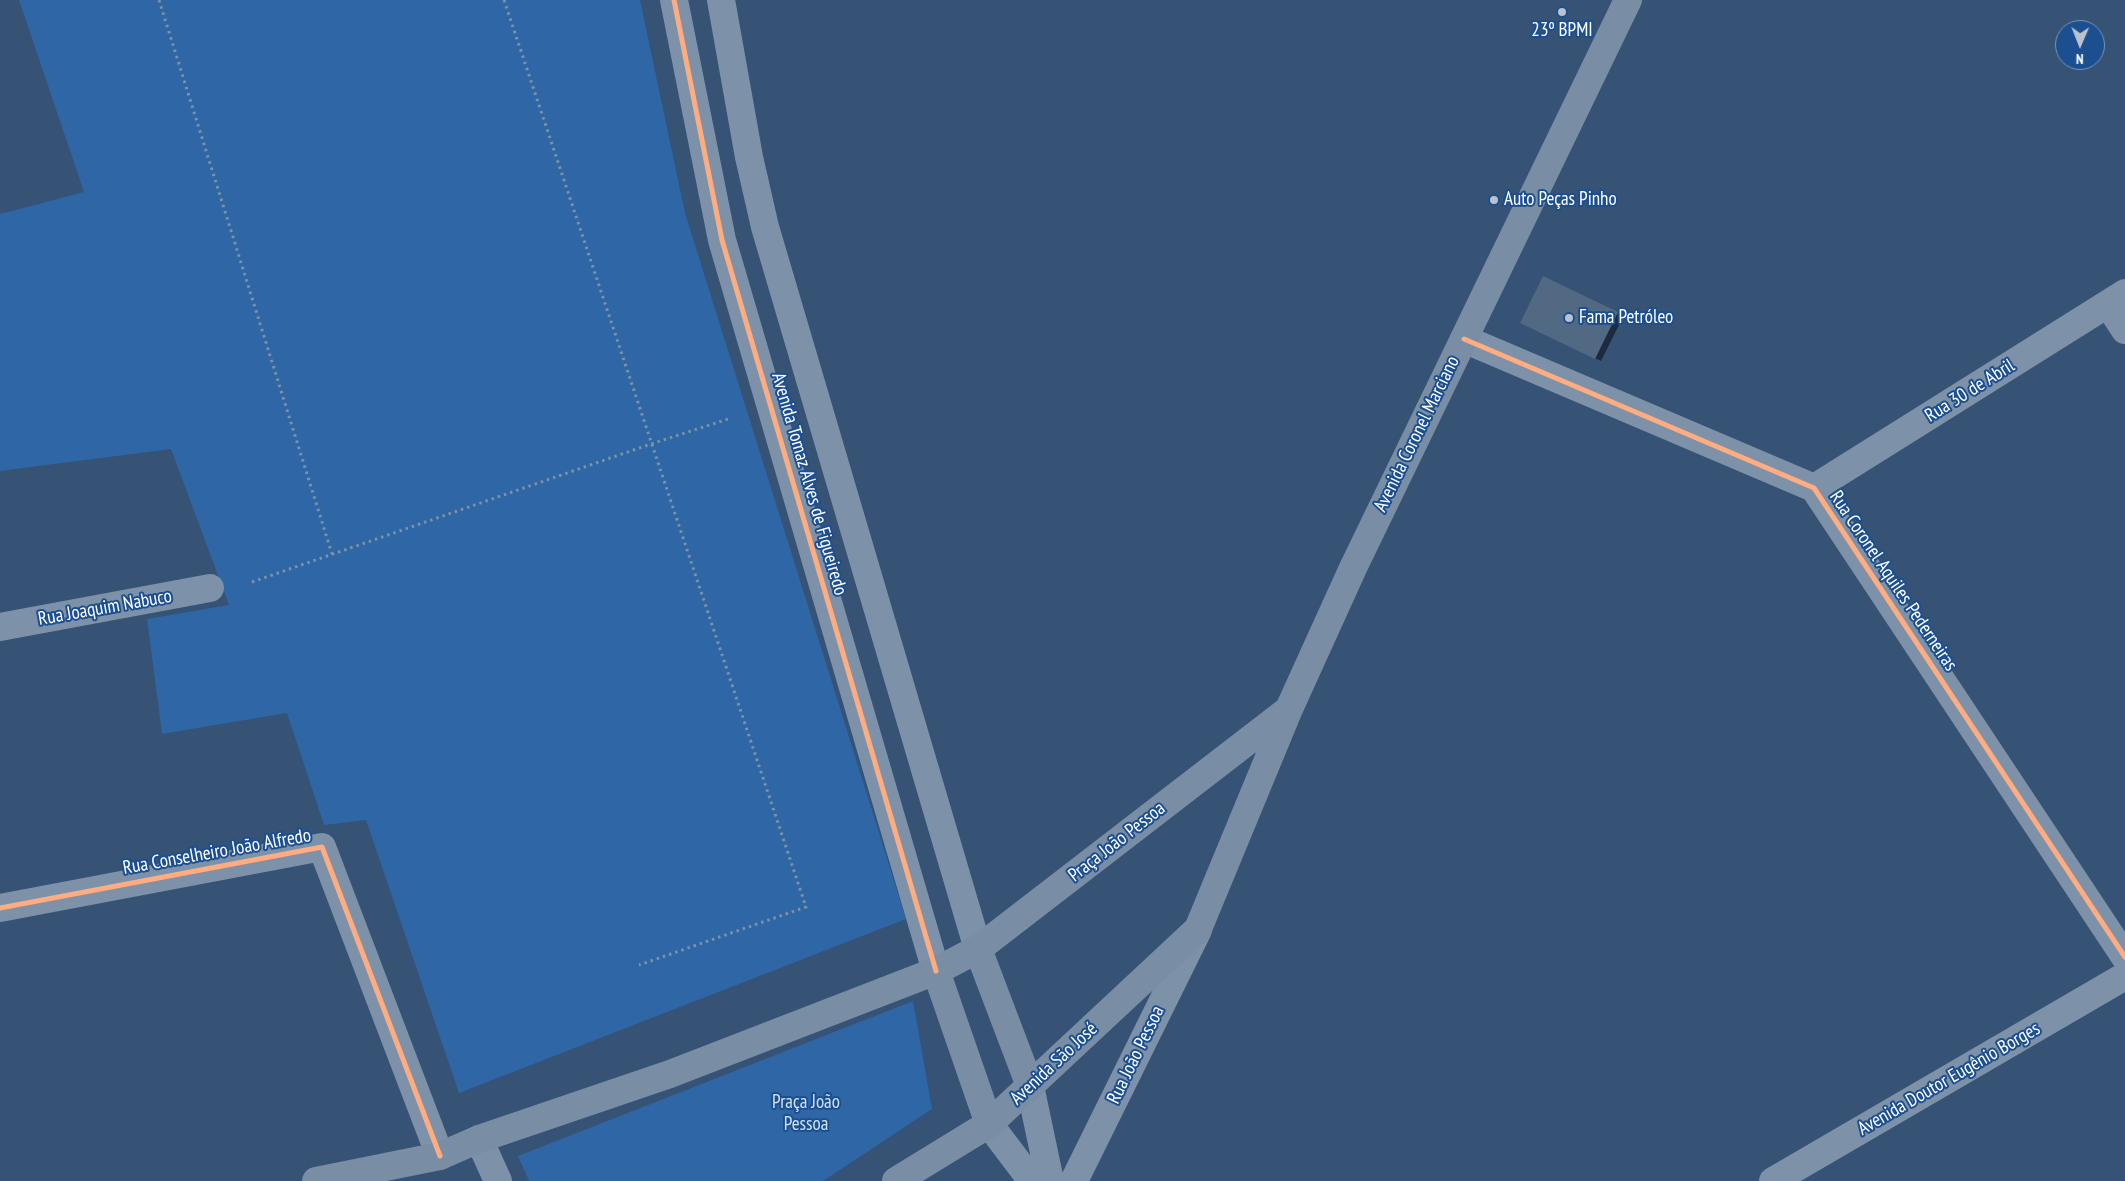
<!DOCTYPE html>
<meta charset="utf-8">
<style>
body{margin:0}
#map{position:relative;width:2125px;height:1181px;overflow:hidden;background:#365274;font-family:"PT Sans Narrow",sans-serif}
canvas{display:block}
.north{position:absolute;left:2055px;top:20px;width:50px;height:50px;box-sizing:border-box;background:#1b4f8f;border:1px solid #7695bc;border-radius:50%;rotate:181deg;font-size:14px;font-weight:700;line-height:20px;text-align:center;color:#fff}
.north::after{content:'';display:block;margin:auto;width:18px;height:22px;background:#b9c2ce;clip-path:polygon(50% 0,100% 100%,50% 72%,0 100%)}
</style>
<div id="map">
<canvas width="2125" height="1181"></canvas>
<div class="north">N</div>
</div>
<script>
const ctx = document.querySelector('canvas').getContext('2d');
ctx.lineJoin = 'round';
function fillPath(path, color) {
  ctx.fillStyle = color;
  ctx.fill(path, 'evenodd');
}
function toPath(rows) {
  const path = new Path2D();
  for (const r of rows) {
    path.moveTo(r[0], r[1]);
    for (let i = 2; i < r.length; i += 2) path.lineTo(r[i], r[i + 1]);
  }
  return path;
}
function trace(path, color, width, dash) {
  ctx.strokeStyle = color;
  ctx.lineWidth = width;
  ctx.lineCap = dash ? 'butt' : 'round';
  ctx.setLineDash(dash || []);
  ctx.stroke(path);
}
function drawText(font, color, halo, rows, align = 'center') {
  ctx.font = font + ' "PT Sans Narrow",sans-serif';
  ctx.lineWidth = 4;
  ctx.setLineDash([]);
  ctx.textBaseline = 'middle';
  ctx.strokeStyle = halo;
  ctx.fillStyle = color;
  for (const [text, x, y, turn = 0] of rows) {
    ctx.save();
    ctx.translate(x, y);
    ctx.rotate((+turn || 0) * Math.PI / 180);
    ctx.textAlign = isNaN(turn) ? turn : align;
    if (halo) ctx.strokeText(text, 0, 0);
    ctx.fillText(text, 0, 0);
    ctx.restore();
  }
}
const green = toPath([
 [19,0,640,0,685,213,906,919,459,1093,366,820,324,825,287,713,162,734,147,619,229,605,171,449,0,471,0,214,84,192],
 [913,1001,932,1109,823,1181,529,1181,518,1156]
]);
const shadow = toPath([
 [1617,314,1623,317,1601,361,1528,326]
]);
const building = toPath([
 [1543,276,1618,312,1595,359,1520,323]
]);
const path = toPath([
 [159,0,332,554],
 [504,0,806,907,639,965],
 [252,582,651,444,728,419]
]);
const minor = toPath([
 [2108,304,2125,330],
 [1464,339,1814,488,2125,957],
 [1814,488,2125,293],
 [0,627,210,588],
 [0,908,322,847,440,1156],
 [1030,1086,1050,1181],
 [989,1124,1032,1181],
 [479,1139,498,1181],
 [1074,1181,1198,930],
 [1773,1181,2125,976]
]);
const tertiary = toPath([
 [674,0,722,240,936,971],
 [721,0,749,157,765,227,978,949]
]);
const secondary = toPath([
 [978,949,1030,1086],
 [936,971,989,1124],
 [316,1181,440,1156,479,1139,670,1074,936,971,978,949,1288,710],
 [896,1181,989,1124,1198,929,1289,709,1353,568,1628,0]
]);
const cycleway = toPath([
 [674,0,722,240,936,971],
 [1464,339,1814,488,2125,957],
 [0,908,322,847,440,1156]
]);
const markers = [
 [1562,12,5,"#b9c2ce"],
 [1494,200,5,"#b9c2ce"],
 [1569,318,5,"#b9c2ce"]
];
const poiNames = [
 ["23º BPMI",1562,31,"center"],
 ["Auto Peças Pinho",1504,200],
 ["Fama Petróleo",1579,318]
];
const streetNames = [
 ["Rua 30 de Abril",1970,391,-32],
 ["Avenida Coronel Marciano",1417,434,-64],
 ["Avenida Tomaz Alves de Figueiredo",809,484,74],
 ["Rua Coronel Aquiles Pederneiras",1893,581,56],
 ["Rua Joaquim Nabuco",105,608,-10],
 ["Praça João Pessoa",1117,842,-38],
 ["Rua Conselheiro João Alfredo",217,852,-10],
 ["Rua João Pessoa",1136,1055,-64],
 ["Avenida São José",1054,1064,-43],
 ["Avenida Doutor Eugênio Borges",1949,1079,-30]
];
const parkNames = [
 ["Praça João",806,1103],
 ["Pessoa",806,1125]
];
fillPath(green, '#2f66a5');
fillPath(shadow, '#0007');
fillPath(building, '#526984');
trace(path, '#7d92a8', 3, [2.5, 4]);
trace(minor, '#7d92a8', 28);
trace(tertiary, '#7d92a8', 28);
trace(secondary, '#798da4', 28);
trace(cycleway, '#ffac80', 5);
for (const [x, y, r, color] of markers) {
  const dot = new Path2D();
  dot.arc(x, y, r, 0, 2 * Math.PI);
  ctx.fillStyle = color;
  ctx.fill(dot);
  trace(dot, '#1b4f8f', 2);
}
drawText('19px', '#fff', '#1b4f8f', poiNames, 'left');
drawText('19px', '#fff', '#1b4f8f', streetNames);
drawText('19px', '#cfe3fa', '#1b4f8f', parkNames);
</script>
